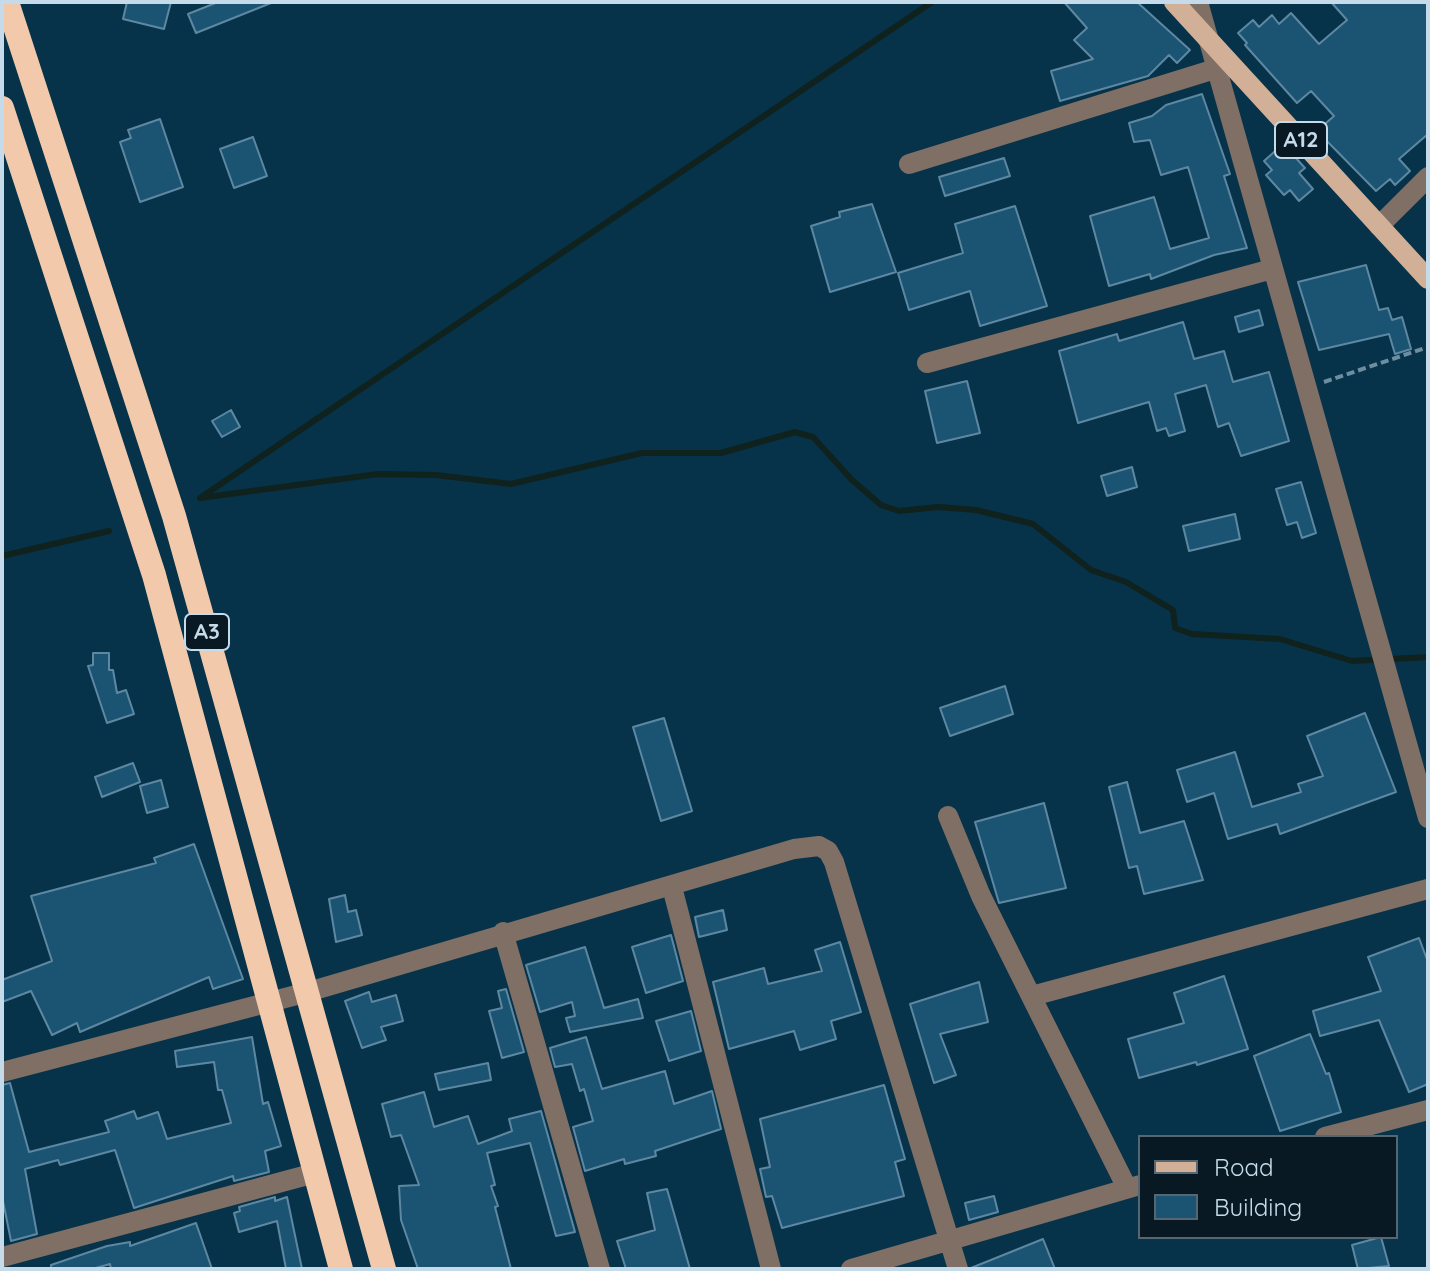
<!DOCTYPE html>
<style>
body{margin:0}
#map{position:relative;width:1430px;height:1271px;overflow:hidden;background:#06334a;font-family:Quicksand,sans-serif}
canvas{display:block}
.frame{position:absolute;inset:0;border:4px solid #c5dbea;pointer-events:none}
.legend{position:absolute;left:1138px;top:1135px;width:260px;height:104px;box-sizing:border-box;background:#081923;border:2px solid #546773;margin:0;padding:10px 14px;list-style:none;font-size:24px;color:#c5dbea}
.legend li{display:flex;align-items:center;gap:16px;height:40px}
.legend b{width:40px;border:2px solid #546773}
</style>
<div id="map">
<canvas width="1430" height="1271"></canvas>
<div class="frame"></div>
<ul class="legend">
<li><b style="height:10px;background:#d2af97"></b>Road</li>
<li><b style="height:22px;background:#1b5472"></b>Building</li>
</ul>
</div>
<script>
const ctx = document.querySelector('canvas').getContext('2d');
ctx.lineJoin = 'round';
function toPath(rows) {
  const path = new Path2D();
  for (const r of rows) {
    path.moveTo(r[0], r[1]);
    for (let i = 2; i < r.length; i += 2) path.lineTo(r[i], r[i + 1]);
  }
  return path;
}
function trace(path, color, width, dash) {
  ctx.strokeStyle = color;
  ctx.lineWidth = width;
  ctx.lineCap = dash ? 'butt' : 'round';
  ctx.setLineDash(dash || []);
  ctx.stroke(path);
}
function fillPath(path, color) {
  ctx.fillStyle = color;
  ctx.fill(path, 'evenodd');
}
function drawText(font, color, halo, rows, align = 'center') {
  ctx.font = font + ' Quicksand,sans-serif';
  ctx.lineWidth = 8;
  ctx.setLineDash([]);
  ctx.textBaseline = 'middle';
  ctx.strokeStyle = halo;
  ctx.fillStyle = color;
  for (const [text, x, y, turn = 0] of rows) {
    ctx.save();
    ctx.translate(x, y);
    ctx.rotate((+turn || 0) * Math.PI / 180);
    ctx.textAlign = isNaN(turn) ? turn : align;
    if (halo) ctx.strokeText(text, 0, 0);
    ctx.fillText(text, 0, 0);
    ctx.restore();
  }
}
const stream = toPath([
 [203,496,932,2],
 [200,498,378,474,436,475,511,484,642,453,721,453,795,432,813,437,852,480,881,505,899,511,938,507,976,510,1033,524,1091,570,1126,582,1173,610,1175,628,1192,634,1280,639,1352,661,1428,657],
 [2,556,109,531]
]);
const building = toPath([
 [127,2,171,2,164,29,123,19,127,2],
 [218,2,271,2,271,3,196,33,188,14,218,2],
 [1064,2,1137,2,1190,50,1177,63,1169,55,1148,76,1060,101,1051,71,1093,59,1074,40,1087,28,1064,2],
 [1331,2,1428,2,1428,134,1399,159,1410,171,1395,185,1390,179,1376,191,1317,131,1334,116,1311,91,1297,103,1245,45,1247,43,1238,33,1253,20,1259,27,1272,15,1279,24,1291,13,1319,44,1347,20,1331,2],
 [1202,94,1230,174,1224,176,1247,248,1214,255,1151,279,1150,274,1109,286,1090,216,1154,197,1170,249,1209,238,1188,167,1161,175,1150,140,1134,142,1129,123,1152,116,1166,105,1202,94],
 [160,119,183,187,140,202,120,142,131,138,128,130,160,119],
 [253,137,267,176,234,188,220,149,253,137],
 [1283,144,1305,168,1299,173,1313,189,1299,201,1290,190,1284,195,1266,175,1272,170,1264,161,1283,144],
 [1004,158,1010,176,945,196,939,177,1004,158],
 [872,204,896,272,830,292,811,226,840,217,839,212,872,204],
 [1015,206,1047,306,980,326,970,291,909,310,898,273,963,253,955,224,1015,206],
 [1366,265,1379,310,1388,308,1392,320,1402,317,1411,349,1395,354,1389,334,1319,350,1298,282,1366,265],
 [1259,310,1263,325,1239,332,1235,317,1259,310],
 [1183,322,1194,359,1224,351,1233,382,1269,372,1289,441,1241,456,1229,423,1218,427,1206,385,1175,394,1185,431,1169,436,1166,428,1157,431,1149,402,1078,423,1059,351,1117,334,1119,341,1183,322],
 [967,381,980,433,937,443,925,391,967,381],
 [231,410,240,427,222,437,212,421,231,410],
 [1132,467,1137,487,1107,496,1101,476,1132,467],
 [1301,482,1316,533,1302,538,1297,522,1287,525,1276,489,1301,482],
 [1235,514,1240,539,1189,551,1183,526,1235,514],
 [93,653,109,653,109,670,113,670,117,693,126,690,134,714,107,723,88,666,93,665,93,653],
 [1005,686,1013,714,950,736,940,708,1005,686],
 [1365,713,1396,792,1280,834,1277,824,1228,839,1214,793,1187,802,1177,770,1235,752,1252,807,1301,792,1298,784,1323,776,1307,736,1365,713],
 [664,718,692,811,661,821,633,727,664,718],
 [133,763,140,782,102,797,95,777,133,763],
 [161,780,168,807,147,813,140,786,161,780],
 [1127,782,1140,833,1184,821,1203,880,1144,894,1137,866,1129,868,1109,787,1127,782],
 [1044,803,1066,888,999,903,975,822,1044,803],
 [194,844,243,979,213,989,209,977,80,1032,77,1023,52,1035,31,991,2,1002,2,980,52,961,31,896,156,863,154,858,194,844],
 [345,895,348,912,356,910,362,935,336,942,329,899,345,895],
 [723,910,727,930,699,937,695,917,723,910],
 [671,935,683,981,646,993,632,947,671,935],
 [1419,938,1428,962,1428,1084,1409,1092,1379,1020,1320,1036,1313,1011,1381,991,1368,957,1419,938],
 [840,942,861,1012,831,1021,836,1039,800,1050,794,1031,729,1049,713,982,764,968,768,984,822,971,815,950,840,942],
 [585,947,604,1008,638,999,643,1018,570,1032,566,1018,575,1016,572,1002,540,1012,526,965,585,947],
 [1224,976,1248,1049,1197,1065,1196,1062,1139,1078,1128,1039,1184,1023,1174,993,1224,976],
 [979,982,988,1022,940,1034,956,1075,934,1083,910,1004,979,982],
 [506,989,524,1052,502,1058,489,1011,502,1008,498,991,506,989],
 [369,992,372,1002,396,995,403,1021,381,1027,386,1040,362,1048,345,1001,369,992],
 [691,1011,701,1051,669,1061,656,1021,691,1011],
 [1310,1034,1326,1074,1329,1073,1341,1112,1280,1131,1254,1056,1310,1034],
 [252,1037,263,1104,268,1102,281,1146,265,1151,269,1172,234,1181,233,1176,134,1208,115,1150,60,1165,58,1160,25,1169,37,1234,11,1241,2,1196,2,1085,10,1083,29,1152,109,1132,105,1121,134,1111,137,1119,158,1112,167,1139,231,1123,222,1090,218,1090,214,1062,177,1067,175,1051,252,1037],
 [586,1037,602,1089,665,1071,674,1104,712,1091,721,1129,655,1151,656,1156,625,1164,624,1159,585,1171,573,1127,593,1121,584,1089,580,1091,572,1064,555,1067,550,1048,586,1037],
 [488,1063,491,1080,439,1090,435,1074,488,1063],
 [884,1085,905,1159,895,1162,904,1196,782,1228,772,1196,766,1197,760,1169,770,1167,760,1119,884,1085],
 [424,1092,434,1127,468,1116,478,1144,512,1131,509,1119,541,1111,575,1232,556,1236,530,1143,487,1153,495,1185,491,1186,498,1206,495,1207,511,1269,418,1269,401,1220,399,1186,419,1185,401,1135,391,1137,382,1104,424,1092],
 [667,1189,690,1269,626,1269,617,1241,655,1230,647,1193,667,1189],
 [994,1196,998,1212,969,1220,965,1203,994,1196],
 [275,1197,275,1201,287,1197,302,1269,286,1269,277,1221,239,1232,234,1213,240,1211,239,1207,275,1197],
 [196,1223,212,1269,111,1269,110,1264,92,1269,51,1269,51,1265,107,1246,130,1242,130,1246,196,1223],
 [1381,1237,1389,1266,1358,1269,1352,1245,1381,1237],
 [1043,1239,1055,1269,971,1269,971,1268,1043,1239]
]);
const path = toPath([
 [1324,382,1428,347]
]);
const minor = toPath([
 [1198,2,1428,818],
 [909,164,1215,69],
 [1379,226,1428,177],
 [927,363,1272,269],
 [948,816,981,896,1127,1188],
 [672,887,771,1269],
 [503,932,600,1269],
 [1032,996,1428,889],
 [2,1072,308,992,794,849,819,846,828,851,834,862,958,1269],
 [1325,1137,1428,1110],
 [2,1257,315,1173],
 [851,1269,1140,1185]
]);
const major = toPath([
 [1174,2,1428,279]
]);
const highway = toPath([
 [7,2,174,516,384,1269],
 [2,108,154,575,341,1269]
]);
const shields = [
 [1301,140,52],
 [207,632,44]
];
const shieldNames = [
 ["A12",1301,140],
 ["A3",207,632]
];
trace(stream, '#10221d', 6);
fillPath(building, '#1b5472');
trace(building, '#5e88a2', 2);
trace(path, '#6d8ea0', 4, [8, 4]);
trace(minor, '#806f64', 20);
trace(major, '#d2af97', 20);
trace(highway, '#f2c9ab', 24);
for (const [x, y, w] of shields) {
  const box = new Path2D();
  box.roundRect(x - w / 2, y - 18, w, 36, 6);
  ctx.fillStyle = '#081923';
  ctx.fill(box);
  trace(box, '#c5dbea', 2);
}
drawText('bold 22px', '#c5dbea', null, shieldNames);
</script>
